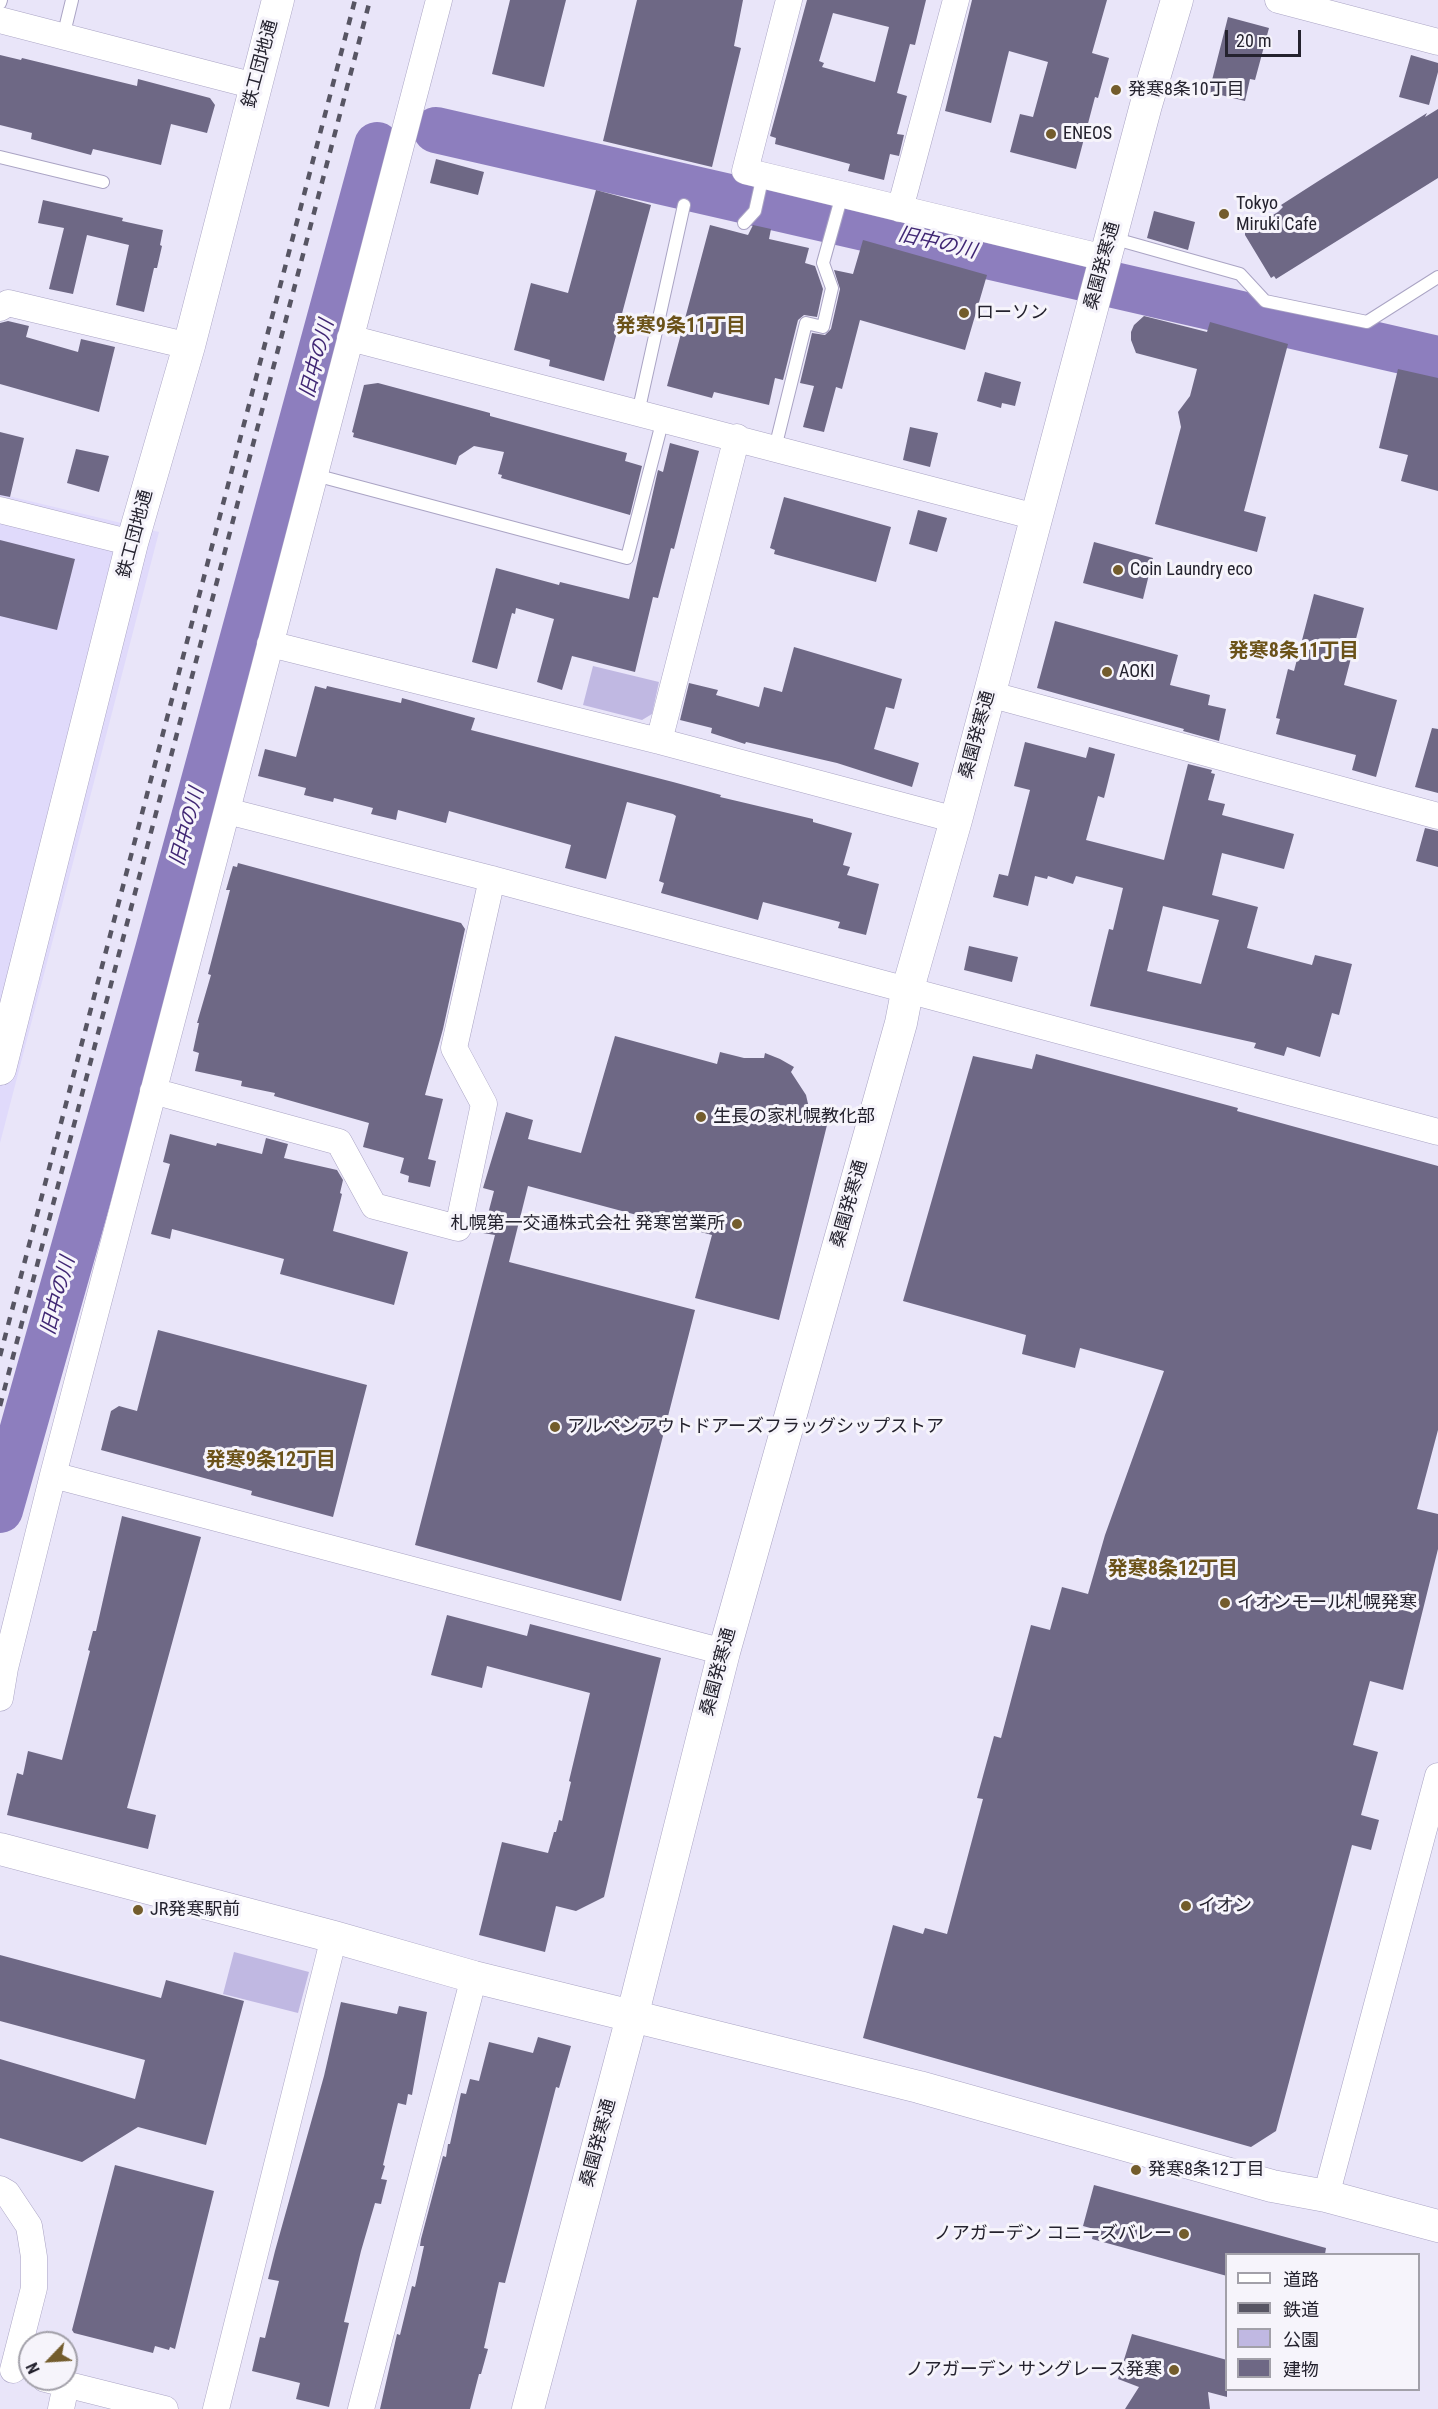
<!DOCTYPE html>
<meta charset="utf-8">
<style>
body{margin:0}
#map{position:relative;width:1438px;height:2409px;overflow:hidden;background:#e9e5f9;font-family:"Roboto Condensed","Noto Sans JP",sans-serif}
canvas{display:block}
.legend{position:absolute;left:1225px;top:2253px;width:195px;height:138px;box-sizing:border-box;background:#f6f4fb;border:2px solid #a2a0a9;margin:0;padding:8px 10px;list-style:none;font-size:18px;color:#24222e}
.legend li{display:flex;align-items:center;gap:12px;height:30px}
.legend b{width:30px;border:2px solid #a2a0a9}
.north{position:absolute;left:18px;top:2331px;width:60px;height:60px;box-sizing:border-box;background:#f6f4fb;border:2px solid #a2a0a9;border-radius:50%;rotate:245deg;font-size:16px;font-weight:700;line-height:24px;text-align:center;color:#24222e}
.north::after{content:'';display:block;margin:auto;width:21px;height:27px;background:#735c2c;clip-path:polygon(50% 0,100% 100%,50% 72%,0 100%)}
.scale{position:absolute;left:1225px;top:30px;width:76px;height:27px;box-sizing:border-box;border:3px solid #24222e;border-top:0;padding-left:8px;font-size:18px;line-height:21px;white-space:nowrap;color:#24222e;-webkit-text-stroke:4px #f6f4fb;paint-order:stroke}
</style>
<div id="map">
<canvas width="1438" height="2409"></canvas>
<ul class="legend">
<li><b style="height:8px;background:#fff"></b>道路</li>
<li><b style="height:8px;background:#575563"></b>鉄道</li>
<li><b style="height:16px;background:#c0b8e2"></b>公園</li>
<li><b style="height:16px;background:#6e6885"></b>建物</li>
</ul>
<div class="north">N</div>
<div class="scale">20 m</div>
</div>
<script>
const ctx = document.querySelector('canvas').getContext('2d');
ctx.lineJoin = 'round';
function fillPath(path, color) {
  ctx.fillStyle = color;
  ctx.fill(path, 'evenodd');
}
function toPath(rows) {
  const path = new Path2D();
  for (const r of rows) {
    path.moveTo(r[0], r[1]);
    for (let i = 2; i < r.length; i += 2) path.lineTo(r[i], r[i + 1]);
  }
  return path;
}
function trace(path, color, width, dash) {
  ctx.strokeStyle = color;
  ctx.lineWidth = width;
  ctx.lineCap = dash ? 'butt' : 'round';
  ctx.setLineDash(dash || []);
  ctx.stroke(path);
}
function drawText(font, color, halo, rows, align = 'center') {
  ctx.font = font + ' "Roboto Condensed","Noto Sans JP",sans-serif';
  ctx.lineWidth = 6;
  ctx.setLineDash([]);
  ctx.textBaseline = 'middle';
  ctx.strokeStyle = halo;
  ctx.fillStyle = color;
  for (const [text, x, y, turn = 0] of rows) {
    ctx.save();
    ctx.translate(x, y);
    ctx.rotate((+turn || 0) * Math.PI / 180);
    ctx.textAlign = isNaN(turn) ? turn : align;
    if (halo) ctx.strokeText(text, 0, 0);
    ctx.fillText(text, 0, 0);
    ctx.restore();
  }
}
const built = toPath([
 [0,494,159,532,0,1143]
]);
const green = toPath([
 [593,666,659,682,652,714,642,720,583,705],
 [234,1952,309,1972,298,2013,223,1994]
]);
const river = toPath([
 [436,130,1438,359],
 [0,1510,158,950,377,145]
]);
const building = toPath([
 [510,0,566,0,544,87,492,74],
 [637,0,743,0,734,46,741,48,712,167,603,141],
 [807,0,926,0,915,45,910,44,897,93,907,96,897,134,904,135,899,156,890,154,884,180,848,171,850,164,775,144,776,138,770,136],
 [833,13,889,27,875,82,822,67,824,63,819,61],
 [972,0,1107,0,1092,53,1109,58,1098,98,1095,97,1076,169,1010,152,1020,114,1033,117,1048,62,1009,51,991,123,945,111],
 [1228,17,1269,28,1255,80,1250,79,1245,101,1209,92],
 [0,55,21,60,22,58,137,86,138,79,210,98,215,105,207,133,171,124,161,165,93,149,91,155,31,139,32,133,0,125],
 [1411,55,1438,63,1438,72,1429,105,1399,97],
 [1438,109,1438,178,1276,279,1274,276,1271,278,1245,235,1245,231,1278,212,1283,207,1281,205,1320,180,1427,113,1425,117],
 [436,159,484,172,478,195,430,183],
 [596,190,651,205,604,381,549,366,550,360,514,350,531,283,568,293],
 [43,200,123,218,122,221,163,230,160,245,162,246,157,268,154,268,144,312,116,305,129,245,87,235,73,294,49,289,64,228,38,223],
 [1154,211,1195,222,1188,250,1147,238],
 [710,225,748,235,753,225,771,229,769,239,809,248,805,263,815,266,823,289,817,317,804,315,798,320,783,380,775,378,769,405,714,392,712,398,667,386],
 [863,240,987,275,965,350,860,320,842,389,836,387,824,432,803,427,814,386,800,383,812,333,825,335,831,329,840,289,834,270,853,274],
 [1144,316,1207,332,1210,322,1288,344,1244,511,1266,517,1257,552,1155,524,1181,427,1178,412,1190,396,1197,369,1136,353,1131,340,1131,332,1134,325],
 [8,321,29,326,26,337,78,352,81,339,115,347,99,412,0,384,0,323],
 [1398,369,1438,378,1438,491,1401,481,1408,455,1379,448],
 [985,372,1021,382,1015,406,1002,403,1001,408,977,401],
 [378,383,490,413,490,416,627,453,625,461,642,466,630,515,501,478,502,475,498,474,504,452,474,446,459,456,456,465,353,437,354,433,352,432,364,385],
 [910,427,938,433,930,467,903,460],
 [0,432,24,438,10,497,0,495],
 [670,443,699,451,674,549,671,548,658,598,653,597,635,672,572,656,562,690,537,682,554,619,516,608,515,614,512,613,497,669,472,662,496,568,559,585,560,582,629,599,658,470,663,472],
 [76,449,109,456,99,492,67,483],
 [784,497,891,527,876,582,774,554,775,550,770,548],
 [918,510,947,518,937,552,909,544],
 [0,540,75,559,57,630,0,616],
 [1094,542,1153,558,1143,599,1083,583],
 [1314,594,1364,608,1344,685,1397,700,1376,777,1352,770,1356,755,1276,734,1280,719,1276,718,1288,669,1294,671],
 [1055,621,1178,655,1170,685,1210,695,1208,705,1226,709,1219,741,1183,731,1184,729,1037,688],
 [794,647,902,679,894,709,886,707,874,749,919,763,912,787,837,763,746,742,745,744,711,733,712,728,680,720,689,683,718,690,716,695,759,707,764,687,782,692],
 [315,686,326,689,327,686,401,703,402,698,427,705,475,718,471,730,673,782,721,795,720,797,813,819,813,822,852,833,843,865,850,867,847,875,879,884,866,935,838,928,840,922,763,902,758,920,661,893,664,883,659,881,676,816,673,814,627,802,606,879,565,868,571,845,449,811,446,823,398,810,396,820,371,814,373,808,334,798,333,802,304,795,306,788,258,776,265,749,296,757],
 [1432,728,1438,729,1438,793,1415,787],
 [1025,742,1086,758,1089,747,1115,754,1104,798,1098,796,1086,840,1164,860,1188,764,1212,770,1211,773,1215,774,1208,800,1225,804,1222,815,1294,834,1284,869,1222,853,1212,895,1258,907,1247,948,1312,965,1315,955,1352,964,1339,1015,1332,1013,1320,1057,1287,1047,1284,1056,1254,1048,1256,1043,1090,1006,1109,929,1113,930,1123,888,1076,876,1073,884,1048,876,1047,879,1035,876,1028,906,993,897,999,874,1008,876,1030,790,1014,786],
 [1163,906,1219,920,1201,984,1147,971],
 [1425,828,1438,831,1438,867,1416,861],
 [238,863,461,923,465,929,443,1029,425,1095,443,1099,428,1159,436,1161,430,1187,408,1182,409,1176,400,1173,404,1158,363,1147,369,1123,274,1096,275,1093,241,1086,242,1081,195,1071,199,1053,193,1051,199,1023,197,1023,211,975,208,974,230,890,226,890,233,866,237,867],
 [969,946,1018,957,1012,982,964,970],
 [615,1036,717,1064,720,1052,744,1058,764,1058,765,1053,780,1059,794,1067,791,1072,806,1095,812,1121,827,1125,779,1320,695,1298,712,1235,528,1186,509,1262,695,1310,621,1601,415,1545,495,1235,483,1233,494,1191,483,1188,506,1112,533,1120,528,1139,581,1153],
 [1036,1054,1238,1108,1237,1111,1438,1166,1438,1430,1417,1509,1438,1514,1438,1549,1403,1690,1370,1681,1353,1745,1378,1752,1361,1815,1379,1820,1371,1850,1352,1845,1276,2131,1251,2147,863,2038,893,1925,923,1934,925,1928,947,1934,983,1799,977,1798,994,1736,1001,1738,1031,1625,1050,1630,1062,1587,1088,1594,1105,1535,1164,1371,1080,1348,1075,1368,1022,1354,1026,1335,903,1301,973,1056,1032,1069],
 [170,1134,216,1146,217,1143,262,1154,266,1138,288,1144,284,1158,337,1170,343,1180,340,1193,342,1194,333,1231,408,1252,394,1305,280,1274,284,1259,172,1229,170,1239,151,1234,170,1164,163,1162],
 [158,1330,367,1385,333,1517,251,1495,252,1491,101,1450,111,1411,119,1406,137,1411],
 [122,1516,201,1537,127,1808,156,1815,148,1849,7,1815,17,1773,23,1775,28,1751,62,1760,90,1651,88,1650,93,1631,96,1631],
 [447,1615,527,1636,530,1624,661,1658,604,1897,576,1911,556,1906,545,1952,479,1935,502,1842,548,1853,554,1832,556,1832,559,1820,562,1821,571,1782,569,1781,590,1693,487,1666,482,1688,431,1675],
 [0,1955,161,1998,166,1980,244,2001,206,2145,138,2127,82,2162,0,2138,0,2059,135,2099,145,2060,0,2021],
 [341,2002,397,2014,399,2006,427,2012,412,2095,408,2094,406,2105,398,2103,383,2165,385,2166,381,2179,387,2180,381,2204,375,2203,361,2251,344,2322,349,2323,329,2407,296,2399,300,2383,252,2371,260,2337,265,2338,279,2281,268,2279,275,2251,324,2076],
 [538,2037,571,2046,559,2088,556,2087,505,2283,499,2282,484,2348,488,2349,481,2374,479,2374,470,2409,380,2409,397,2334,400,2335,412,2286,415,2287,424,2246,420,2246,421,2239,443,2156,446,2157,448,2144,450,2144,461,2093,466,2094,470,2079,479,2081,489,2042,533,2053],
 [115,2165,214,2191,175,2349,170,2347,169,2350,155,2346,153,2353,74,2333,72,2330],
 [1094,2185,1326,2248,1325,2254,1227,2254,1227,2276,1092,2239,1094,2229,1083,2226],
 [1132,2334,1227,2360,1227,2397,1208,2392,1210,2409,1125,2409,1139,2387,1118,2379]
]);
const service = toPath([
 [0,3,1,0],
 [63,37,72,0],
 [0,157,103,182],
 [744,223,755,211,763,175],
 [1112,238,1240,274,1265,301,1367,322,1438,277],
 [638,413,684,205],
 [775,448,806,323,823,327,832,288,823,263,842,195],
 [315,475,627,558,663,419]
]);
const minor = toPath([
 [789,0,745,171,1105,258],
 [1278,0,1438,42],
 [0,20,255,86],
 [900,209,956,0],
 [0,308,8,303,189,346],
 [350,338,1036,517],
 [0,510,132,543],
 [270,644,659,741,956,820],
 [989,694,1438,816],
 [659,741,737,437],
 [227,811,492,879,1438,1132],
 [153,1091,339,1142,374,1206,458,1228,484,1104,454,1048,492,879],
 [53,1475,724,1652],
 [0,1698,5,1668,53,1475,439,0],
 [0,2189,7,2193,29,2226,34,2257,34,2288,13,2370],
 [1326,2196,1438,1776],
 [45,2379,165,2409],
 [61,2409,66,2385],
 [216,2409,334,1937],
 [361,2409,474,1977]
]);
const tertiary = toPath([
 [0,1069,132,543,189,346,278,0],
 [0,1849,334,1937,474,1977,919,2087,1272,2186,1326,2196,1438,2226],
 [528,2409,632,2017,724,1652,901,1023,907,992,956,820,1146,105,1177,0]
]);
const rail = toPath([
 [0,1356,355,0],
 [0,1406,370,0]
]);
const markers = [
 [1116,90,6,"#735c2c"],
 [1051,134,6,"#735c2c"],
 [1224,214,6,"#735c2c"],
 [964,313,6,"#735c2c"],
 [1118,570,6,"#735c2c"],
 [1107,672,6,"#735c2c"],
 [701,1117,6,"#735c2c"],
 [737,1224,6,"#735c2c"],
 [555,1427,6,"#735c2c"],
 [1225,1603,6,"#735c2c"],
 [1186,1906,6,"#735c2c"],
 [138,1910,6,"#735c2c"],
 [1136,2170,6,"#735c2c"],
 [1184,2234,6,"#735c2c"],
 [1174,2370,6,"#735c2c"]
];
const streetNames = [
 ["鉄工団地通",261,64,-75],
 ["桑園発寒通",1103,266,-75],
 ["鉄工団地通",136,534,-75],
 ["桑園発寒通",978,735,-75],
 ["桑園発寒通",850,1204,-74],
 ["桑園発寒通",719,1672,-75],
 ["桑園発寒通",599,2143,-75]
];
const poiNames = [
 ["発寒8条10丁目",1128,90],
 ["ENEOS",1063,134],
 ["Tokyo",1236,204],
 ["Miruki Cafe",1236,225],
 ["ローソン",976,313],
 ["Coin Laundry eco",1130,570],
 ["AOKI",1119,672],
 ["生長の家札幌教化部",713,1117],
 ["札幌第一交通株式会社 発寒営業所",725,1224,"right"],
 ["アルペンアウトドアーズフラッグシップストア",567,1427],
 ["イオンモール札幌発寒",1237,1603],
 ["イオン",1198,1906],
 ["JR発寒駅前",150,1910],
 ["発寒8条12丁目",1148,2170],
 ["ノアガーデン コニーズバレー",1172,2234,"right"],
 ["ノアガーデン サングレース発寒",1162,2370,"right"]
];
const waterNames = [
 ["旧中の川",937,244,13],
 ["旧中の川",318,359,-75],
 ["旧中の川",188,827,-75],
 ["旧中の川",59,1296,-75]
];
const neighbourhoodNames = [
 ["発寒9条11丁目",681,327],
 ["発寒8条11丁目",1294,652],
 ["発寒9条12丁目",271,1461],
 ["発寒8条12丁目",1173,1570]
];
fillPath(built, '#e0dafb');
fillPath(green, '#c0b8e2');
trace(river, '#8d7ebe', 46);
fillPath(building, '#6e6885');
trace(service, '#aaa4c4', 14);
trace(minor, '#aaa4c4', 27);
trace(tertiary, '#aaa4c4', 33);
trace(service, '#fff', 12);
trace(minor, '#fff', 26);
trace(tertiary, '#fff', 32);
trace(rail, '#575563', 4.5, [8, 8]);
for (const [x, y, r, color] of markers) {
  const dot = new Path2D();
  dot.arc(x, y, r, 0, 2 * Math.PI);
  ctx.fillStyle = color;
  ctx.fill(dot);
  trace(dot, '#f6f4fb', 2);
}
drawText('18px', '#24222e', '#f6f4fb', streetNames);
drawText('18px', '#24222e', '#f6f4fb', poiNames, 'left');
drawText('italic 20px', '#402774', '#f6f4fb', waterNames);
drawText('bold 20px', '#6b5219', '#f6f4fb', neighbourhoodNames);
</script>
